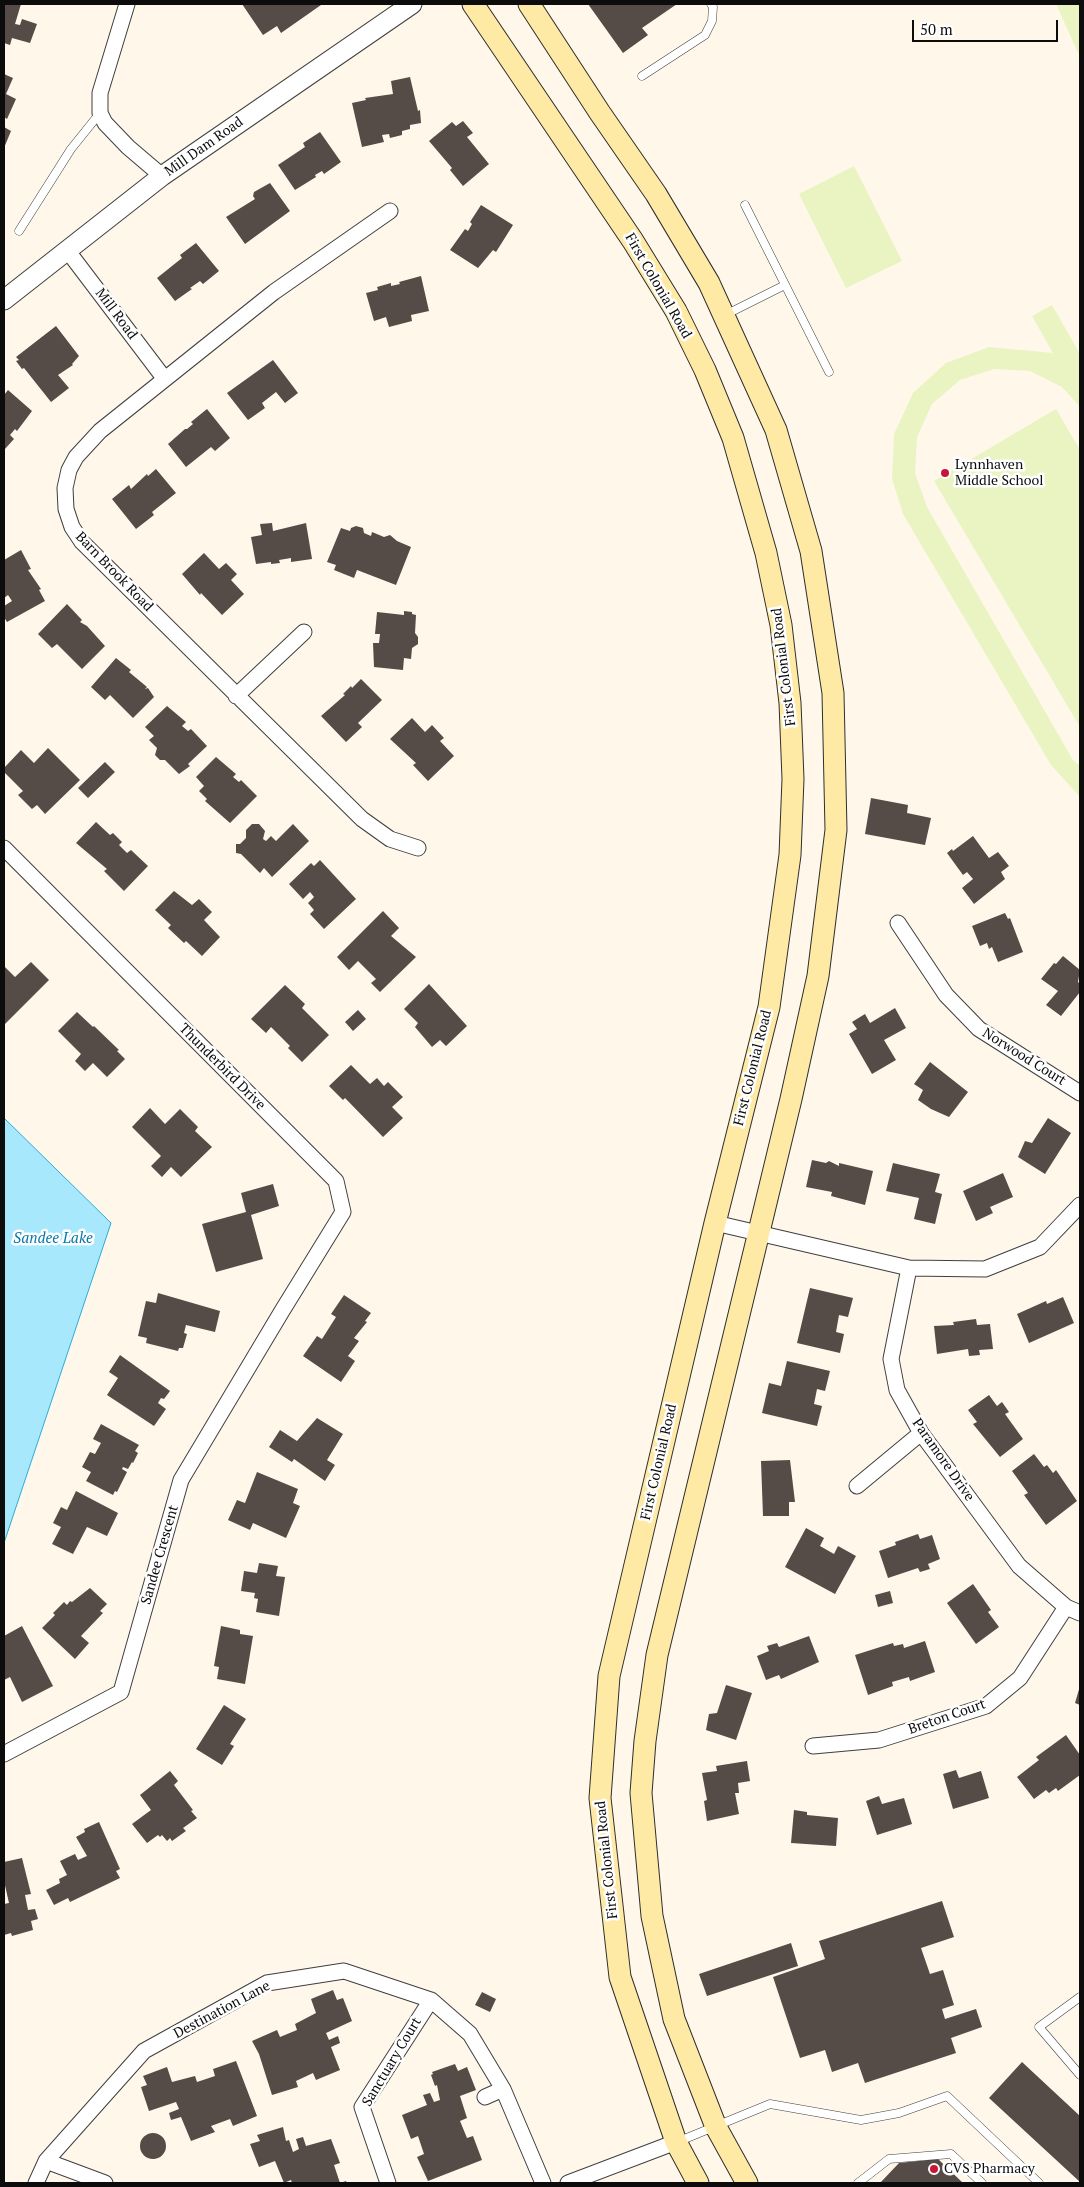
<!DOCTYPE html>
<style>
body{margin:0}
#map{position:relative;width:1084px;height:2187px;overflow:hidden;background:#fff8ea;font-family:"PT Serif",serif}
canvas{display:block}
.frame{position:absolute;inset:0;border:5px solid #0c0c0c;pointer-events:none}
.scale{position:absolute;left:912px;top:20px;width:146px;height:22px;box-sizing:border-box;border:2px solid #0c0c0c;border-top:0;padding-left:6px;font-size:15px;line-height:18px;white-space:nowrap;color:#0c0c0c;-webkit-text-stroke:4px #fff;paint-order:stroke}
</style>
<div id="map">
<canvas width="1084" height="2187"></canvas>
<div class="frame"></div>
<div class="scale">50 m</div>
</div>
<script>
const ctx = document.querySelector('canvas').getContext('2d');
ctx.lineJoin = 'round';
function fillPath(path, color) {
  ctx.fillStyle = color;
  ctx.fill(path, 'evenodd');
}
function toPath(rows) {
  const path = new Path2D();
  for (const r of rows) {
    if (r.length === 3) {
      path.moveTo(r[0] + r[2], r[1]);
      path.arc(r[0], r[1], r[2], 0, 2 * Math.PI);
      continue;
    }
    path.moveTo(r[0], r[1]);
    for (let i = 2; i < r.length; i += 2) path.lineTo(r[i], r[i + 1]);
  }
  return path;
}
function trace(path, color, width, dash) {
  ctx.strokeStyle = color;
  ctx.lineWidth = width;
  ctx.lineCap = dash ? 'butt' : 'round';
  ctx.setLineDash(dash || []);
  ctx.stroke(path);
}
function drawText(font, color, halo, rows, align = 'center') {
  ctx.font = font + ' "PT Serif",serif';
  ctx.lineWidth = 5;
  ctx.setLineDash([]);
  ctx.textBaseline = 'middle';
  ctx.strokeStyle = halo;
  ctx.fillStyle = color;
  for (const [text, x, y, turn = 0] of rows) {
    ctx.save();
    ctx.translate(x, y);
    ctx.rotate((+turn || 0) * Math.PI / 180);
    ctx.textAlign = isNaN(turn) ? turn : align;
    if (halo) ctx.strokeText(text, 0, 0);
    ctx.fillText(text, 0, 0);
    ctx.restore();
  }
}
const pitch = toPath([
 [1056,4,1080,4,1080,51,1078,53],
 [854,166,902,261,846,288,799,194],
 [1052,305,1080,354,1080,407,1062,387,1030,371,994,369,960,380,932,404,917,437,915,473,927,507,1073,760,1080,766,1080,797,1051,765,903,514,892,479,894,434,913,393,946,363,989,347,1053,353,1032,316],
 [1056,409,1080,450,1080,727,934,481]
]);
const water = toPath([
 [4,1118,111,1223,4,1543,4,1118]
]);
const building = toPath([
 [4,4,21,4,15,24,20,25,22,19,37,24,30,43,12,38,10,45,4,43],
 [242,4,320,4,321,5,281,33,277,26,263,35],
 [588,4,677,4,642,28,648,35,623,53],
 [4,74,13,78,6,94,16,99,7,119,4,117],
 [410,77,418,111,420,110,421,123,410,125,410,129,402,131,402,135,390,138,389,134,382,135,384,142,362,147,352,103,366,100,365,98,393,94,391,81],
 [463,121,473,133,467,137,489,164,463,186,450,170,452,168,429,141,452,122,456,126],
 [4,127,11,131,4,148],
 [320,132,341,162,324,174,322,171,315,175,316,177,295,190,278,165,305,147,303,143],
 [270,183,290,211,245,244,226,217,255,199,253,196,254,192],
 [481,205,513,225,496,252,493,250,478,268,450,250,465,229,468,231,472,224,470,222],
 [196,243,219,271,203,284,200,281,190,288,192,289,175,301,157,278,182,258,180,255],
 [421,276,429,311,411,315,412,321,389,327,386,317,374,321,366,293,378,290,377,287,391,283,391,286,400,284,399,282],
 [56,326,79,356,72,364,73,365,58,375,69,388,51,402,24,368,22,369,16,361,19,360,16,357],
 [273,360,298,393,285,403,276,392,262,403,265,408,248,420,227,393],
 [8,390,32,411,17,431,15,429,10,435,14,439,4,450,4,395],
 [207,409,230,438,215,451,211,447,186,467,168,444,185,429,187,429,193,424,191,422],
 [156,469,176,493,152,512,154,515,136,529,112,499,129,485,131,489,147,474,148,476],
 [272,523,273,531,306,523,312,559,291,562,291,558,279,560,280,563,271,564,271,562,256,564,251,537,262,535,260,524],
 [356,526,363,528,364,533,371,536,372,532,384,537,390,535,397,541,411,547,396,585,357,570,354,578,334,570,336,565,327,562,341,528,350,531,351,528],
 [21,550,31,569,28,570,41,589,39,590,45,601,7,622,4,617,4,606,12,601,8,595,4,598,4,560],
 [204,553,219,569,226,563,237,574,231,580,244,594,222,615,201,593,200,595,182,574],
 [67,604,82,620,80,622,87,626,105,646,82,669,57,644,52,648,38,634],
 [404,611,412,612,412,614,416,615,415,633,418,637,418,644,412,648,411,659,404,658,403,670,374,667,373,643,379,643,380,634,375,634,377,612,404,615],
 [116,658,131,670,129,672,147,687,145,689,148,688,154,697,133,718,110,695,105,700,91,687],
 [361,679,382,700,358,723,362,727,346,742,321,716,345,695,343,694,351,686,352,688],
 [167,706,186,722,182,726,188,731,191,729,207,746,188,764,190,766,179,774,165,760,160,760,155,755,157,748,149,740,154,736,145,727],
 [412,718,425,732,432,725,444,738,440,741,454,756,428,781,413,765,416,763,390,739],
 [48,748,80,780,45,814,37,805,32,809,18,795,23,791,4,772,4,768,21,750,34,763],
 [216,757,236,774,233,777,239,782,241,780,257,796,230,823,205,801,207,799,199,791,204,786,196,777],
 [105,762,115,772,88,798,78,788],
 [871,798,908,805,907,813,931,818,925,845,865,834],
 [96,822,110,835,113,833,122,842,119,845,127,853,131,850,148,866,124,891,104,871,107,869,76,843],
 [252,824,259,824,265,831,263,839,266,841,271,836,276,841,293,824,309,841,272,877,264,868,260,873,241,854,236,853,236,844,240,844,246,838,246,830],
 [973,836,989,858,998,852,1009,866,1001,872,1005,879,974,904,962,888,973,879,967,872,963,875,947,853,952,849,953,851],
 [320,860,356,899,324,929,310,914,314,910,308,903,314,897,310,892,303,899,289,884,311,863,314,866],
 [174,891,192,905,199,899,212,912,204,920,220,937,202,956,186,941,184,943,168,928,171,925,155,910],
 [383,911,399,928,391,936,416,957,380,992,371,983,376,979,358,961,349,970,337,957],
 [1005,913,1008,919,1010,918,1023,952,998,962,992,947,989,949,987,943,980,946,972,926],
 [1063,956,1080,970,1078,982,1080,984,1080,992,1061,1016,1046,1005,1058,991,1041,979,1054,963,1056,964],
 [31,962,49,980,5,1024,4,966,15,977],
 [429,984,467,1026,446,1046,440,1040,432,1047,415,1027,418,1023,404,1009],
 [285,985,305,1004,302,1008,329,1035,302,1062,288,1048,290,1046,271,1027,266,1033,251,1019],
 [895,1008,906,1028,884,1040,896,1060,872,1074,849,1034,857,1029,852,1022,865,1014,870,1023],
 [358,1010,366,1019,353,1031,345,1022],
 [77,1012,93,1027,94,1026,119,1050,117,1051,125,1059,107,1077,93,1063,85,1071,75,1061,81,1054,58,1031],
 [930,1062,968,1092,949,1117,931,1109,918,1100,923,1090,914,1084],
 [351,1065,370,1084,377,1078,384,1086,388,1082,403,1097,392,1107,403,1118,383,1137,345,1098,343,1100,329,1086],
 [150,1108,165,1124,180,1109,198,1127,195,1131,212,1147,181,1177,171,1167,162,1177,151,1166,161,1156,132,1127],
 [1048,1118,1071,1133,1045,1174,1018,1157,1025,1141,1032,1143],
 [812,1160,826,1163,829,1161,839,1166,839,1163,873,1171,865,1205,831,1196,832,1192,806,1187],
 [893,1163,940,1174,935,1192,942,1194,935,1224,914,1219,919,1198,886,1191],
 [1003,1173,1013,1197,990,1207,993,1213,976,1221,963,1191],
 [273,1184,279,1206,251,1215,263,1259,216,1272,202,1224,246,1212,241,1193],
 [810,1288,853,1298,848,1317,839,1315,836,1332,844,1334,840,1353,797,1343],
 [158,1293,220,1311,215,1332,186,1325,184,1333,187,1334,183,1348,179,1348,178,1351,146,1343,147,1338,138,1336,146,1301,156,1303],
 [344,1295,371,1313,365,1321,367,1322,354,1338,359,1341,348,1356,355,1361,341,1382,303,1356,317,1336,322,1339,336,1317,331,1314],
 [1063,1297,1074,1323,1029,1343,1017,1314,1046,1301,1047,1304],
 [976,1319,977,1325,990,1324,993,1349,979,1350,980,1355,969,1356,968,1349,937,1354,934,1326,954,1325,953,1322],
 [120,1355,170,1391,164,1399,161,1398,158,1403,166,1409,154,1426,107,1395,118,1378,109,1372],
 [787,1361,830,1371,825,1391,817,1389,814,1404,822,1406,817,1426,762,1413,769,1383,781,1386],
 [989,1395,997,1406,1002,1402,1009,1412,1005,1414,1023,1439,1000,1457,973,1424,977,1422,968,1410],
 [317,1418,343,1434,327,1460,335,1465,325,1481,294,1459,292,1462,269,1447,280,1430,297,1441],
 [101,1424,139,1445,135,1451,138,1453,133,1463,132,1462,128,1469,123,1467,122,1469,127,1472,117,1492,115,1491,113,1495,86,1481,91,1472,82,1467,90,1452,95,1454,101,1443,93,1439],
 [1034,1454,1044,1467,1047,1465,1053,1473,1056,1470,1077,1501,1046,1525,1024,1495,1028,1493,1012,1471],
 [790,1460,795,1502,789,1502,789,1516,763,1516,761,1461],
 [257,1472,298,1489,293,1503,300,1506,286,1538,253,1523,250,1530,228,1520,237,1500,245,1503],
 [76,1491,118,1513,107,1536,87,1527,73,1554,52,1544,61,1527,53,1523,61,1507,67,1510],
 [806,1528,824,1538,820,1546,834,1554,838,1546,856,1556,835,1594,785,1567],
 [918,1534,920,1539,932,1535,940,1559,928,1564,930,1569,920,1572,918,1568,888,1578,879,1551,896,1545,895,1542],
 [259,1563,278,1566,276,1576,285,1577,279,1616,256,1612,258,1599,254,1598,255,1593,241,1591,244,1571,257,1573],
 [973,1584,991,1610,988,1612,999,1627,976,1644,947,1603],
 [90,1588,107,1604,100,1611,103,1613,81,1636,89,1643,75,1659,42,1628,55,1615,53,1613,64,1602,67,1605,70,1601,72,1602],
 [890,1591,893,1603,878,1607,875,1595],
 [22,1626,53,1686,22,1702,10,1677,4,1680,4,1636],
 [221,1626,240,1630,240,1634,253,1636,245,1684,217,1679,219,1667,214,1666],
 [809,1636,819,1662,781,1679,779,1675,766,1680,757,1656,769,1651,767,1646,777,1643,779,1647],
 [925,1641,935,1672,910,1681,909,1677,892,1682,893,1686,868,1695,855,1655,893,1643,894,1646,903,1644,904,1648],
 [726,1685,752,1693,736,1740,706,1730,709,1714,717,1713],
 [1080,1686,1080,1705,1075,1703],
 [224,1705,246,1719,230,1744,234,1746,222,1765,196,1749],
 [1066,1735,1080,1755,1080,1775,1058,1791,1056,1788,1049,1793,1046,1790,1034,1799,1017,1777,1039,1760,1036,1757],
 [747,1761,750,1781,738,1783,739,1793,735,1793,739,1814,707,1821,704,1801,707,1800,702,1773,717,1771,716,1766],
 [956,1770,959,1778,981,1771,989,1798,953,1809,943,1774],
 [170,1771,178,1781,174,1785,193,1810,191,1811,197,1818,183,1828,186,1831,172,1841,170,1838,167,1841,162,1835,160,1837,158,1835,147,1843,132,1824,151,1810,140,1795],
 [879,1796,882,1804,904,1798,912,1824,877,1835,866,1801],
 [794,1810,807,1812,807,1815,838,1818,836,1846,791,1843],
 [99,1822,120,1869,116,1871,120,1878,70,1902,68,1898,54,1905,46,1890,60,1883,59,1879,67,1875,60,1861,75,1854,78,1860,87,1856,76,1837,85,1832,84,1829],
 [22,1858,31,1894,25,1895,28,1910,35,1909,38,1919,31,1921,33,1930,12,1936,11,1933,4,1935,4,1904,9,1903,4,1881,4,1862],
 [942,1901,954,1937,921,1948,930,1974,943,1970,954,2005,942,2009,945,2019,976,2009,982,2027,951,2038,956,2053,865,2083,858,2063,832,2072,825,2050,800,2058,773,1977,825,1959,819,1941],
 [791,1943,798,1966,707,1996,699,1974],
 [333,1990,337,2000,343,1998,352,2021,326,2033,329,2040,338,2036,340,2043,331,2047,340,2070,316,2080,313,2073,296,2081,298,2087,272,2095,259,2054,252,2041,277,2030,280,2037,297,2030,295,2024,316,2013,311,1999],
 [482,1992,496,1999,490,2012,475,2005],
 [236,2061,257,2116,233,2126,230,2119,211,2126,215,2132,191,2141,181,2117,171,2120,169,2113,179,2109,176,2102,149,2111,141,2087,147,2085,143,2076,167,2067,172,2082,195,2076,197,2082,215,2076,213,2069],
 [1022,2062,1080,2116,1080,2182,989,2098],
 [455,2064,458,2071,467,2067,476,2090,460,2096,467,2118,460,2121,467,2138,473,2136,482,2160,428,2181,417,2157,424,2154,418,2136,411,2139,402,2115,427,2105,423,2095,430,2093,434,2102,440,2100,437,2085,435,2086,431,2075,433,2074,432,2072],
 [283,2127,286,2141,289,2140,293,2152,299,2149,296,2139,303,2137,306,2146,331,2139,340,2163,334,2165,340,2183,346,2181,347,2183,292,2183,291,2180,284,2183,275,2161,259,2167,250,2144,260,2141,257,2135],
 [153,2146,13],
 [938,2159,963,2183,880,2183,899,2163]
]);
const service = toPath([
 [642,76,705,35,712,21,713,7,711,4],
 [745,205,829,372],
 [19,231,71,149,100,113],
 [725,315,785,285],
 [1080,1997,1039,2027,1080,2075],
 [677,2142,770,2104,861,2120,899,2113,947,2096,1039,2183],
 [858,2183,889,2159,951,2154,982,2183]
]);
const minor = toPath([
 [127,4,100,93,100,113,105,123,128,147,162,176],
 [390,211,274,292,100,431,76,457,69,470,65,488,66,509,72,527,82,542,362,819,390,839,418,848],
 [67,250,164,378],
 [236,696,304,632],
 [4,848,336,1181,343,1212,282,1311,181,1480,121,1692,4,1754],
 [898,923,946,995,979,1029,1080,1093],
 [715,1223,909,1268,985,1269,1040,1247,1080,1205],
 [909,1268,891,1359,897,1390,921,1433,1019,1566,1066,1607,1080,1613],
 [857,1486,921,1433],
 [813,1746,879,1740,986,1706,1020,1678,1066,1607],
 [485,2097,503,2089],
 [46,2161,105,2183],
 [36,2183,46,2161,144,2051,267,1983,344,1971,431,2000,470,2034,503,2089,543,2183],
 [388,2183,362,2107,431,2000],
 [568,2183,676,2142]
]);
const tertiary = toPath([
 [4,300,162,176,412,4]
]);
const secondary = toPath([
 [473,4,633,241,676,311,705,370,733,438,766,553,781,625,790,703,793,779,790,855,769,1007,715,1223,609,1676,600,1798,620,1977,676,2142,698,2183],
 [529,4,600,113,656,194,709,283,776,430,811,551,833,693,836,830,818,976,791,1099,657,1655,645,1741,641,1793,652,1916,674,2019,716,2127,747,2183]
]);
const markers = [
 [945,473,5,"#c91635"],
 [934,2169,5,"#c91635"]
];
const streetNames = [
 ["Mill Dam Road",204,147,-35],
 ["First Colonial Road",658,286,60],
 ["Mill Road",116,314,53],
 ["Barn Brook Road",114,572,46],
 ["First Colonial Road",784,667,-97],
 ["Norwood Court",1024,1057,32],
 ["Thunderbird Drive",222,1067,45],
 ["First Colonial Road",753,1068,-76],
 ["Paramore Drive",943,1460,55],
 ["First Colonial Road",659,1462,-77],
 ["Sandee Crescent",160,1555,-74],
 ["Breton Court",947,1717,-19],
 ["First Colonial Road",607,1860,-96],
 ["Destination Lane",222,2010,-28],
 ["Sanctuary Court",392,2062,-59]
];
const poiNames = [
 ["Lynnhaven",955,465],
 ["Middle School",955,481],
 ["CVS Pharmacy",944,2169]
];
const waterNames = [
 ["Sandee Lake",53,1239]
];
fillPath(pitch, '#e9f4c2');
fillPath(water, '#a8e8fd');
trace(water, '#28abdb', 1);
fillPath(building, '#554b47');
trace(service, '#3f3f3f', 9);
trace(minor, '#3f3f3f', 17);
trace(tertiary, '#3f3f3f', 21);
trace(secondary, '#2e2e2e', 23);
trace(service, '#fff', 8);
trace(minor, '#fff', 15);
trace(tertiary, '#fff', 19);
trace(secondary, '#ffeaa5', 21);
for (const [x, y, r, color] of markers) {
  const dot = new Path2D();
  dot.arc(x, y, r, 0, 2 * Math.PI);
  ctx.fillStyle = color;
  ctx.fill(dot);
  trace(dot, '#fff', 2);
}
drawText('14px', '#0c0c0c', '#fff', streetNames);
drawText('14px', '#0c0c0c', '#fff', poiNames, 'left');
drawText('italic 15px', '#0978a9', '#fff', waterNames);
</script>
